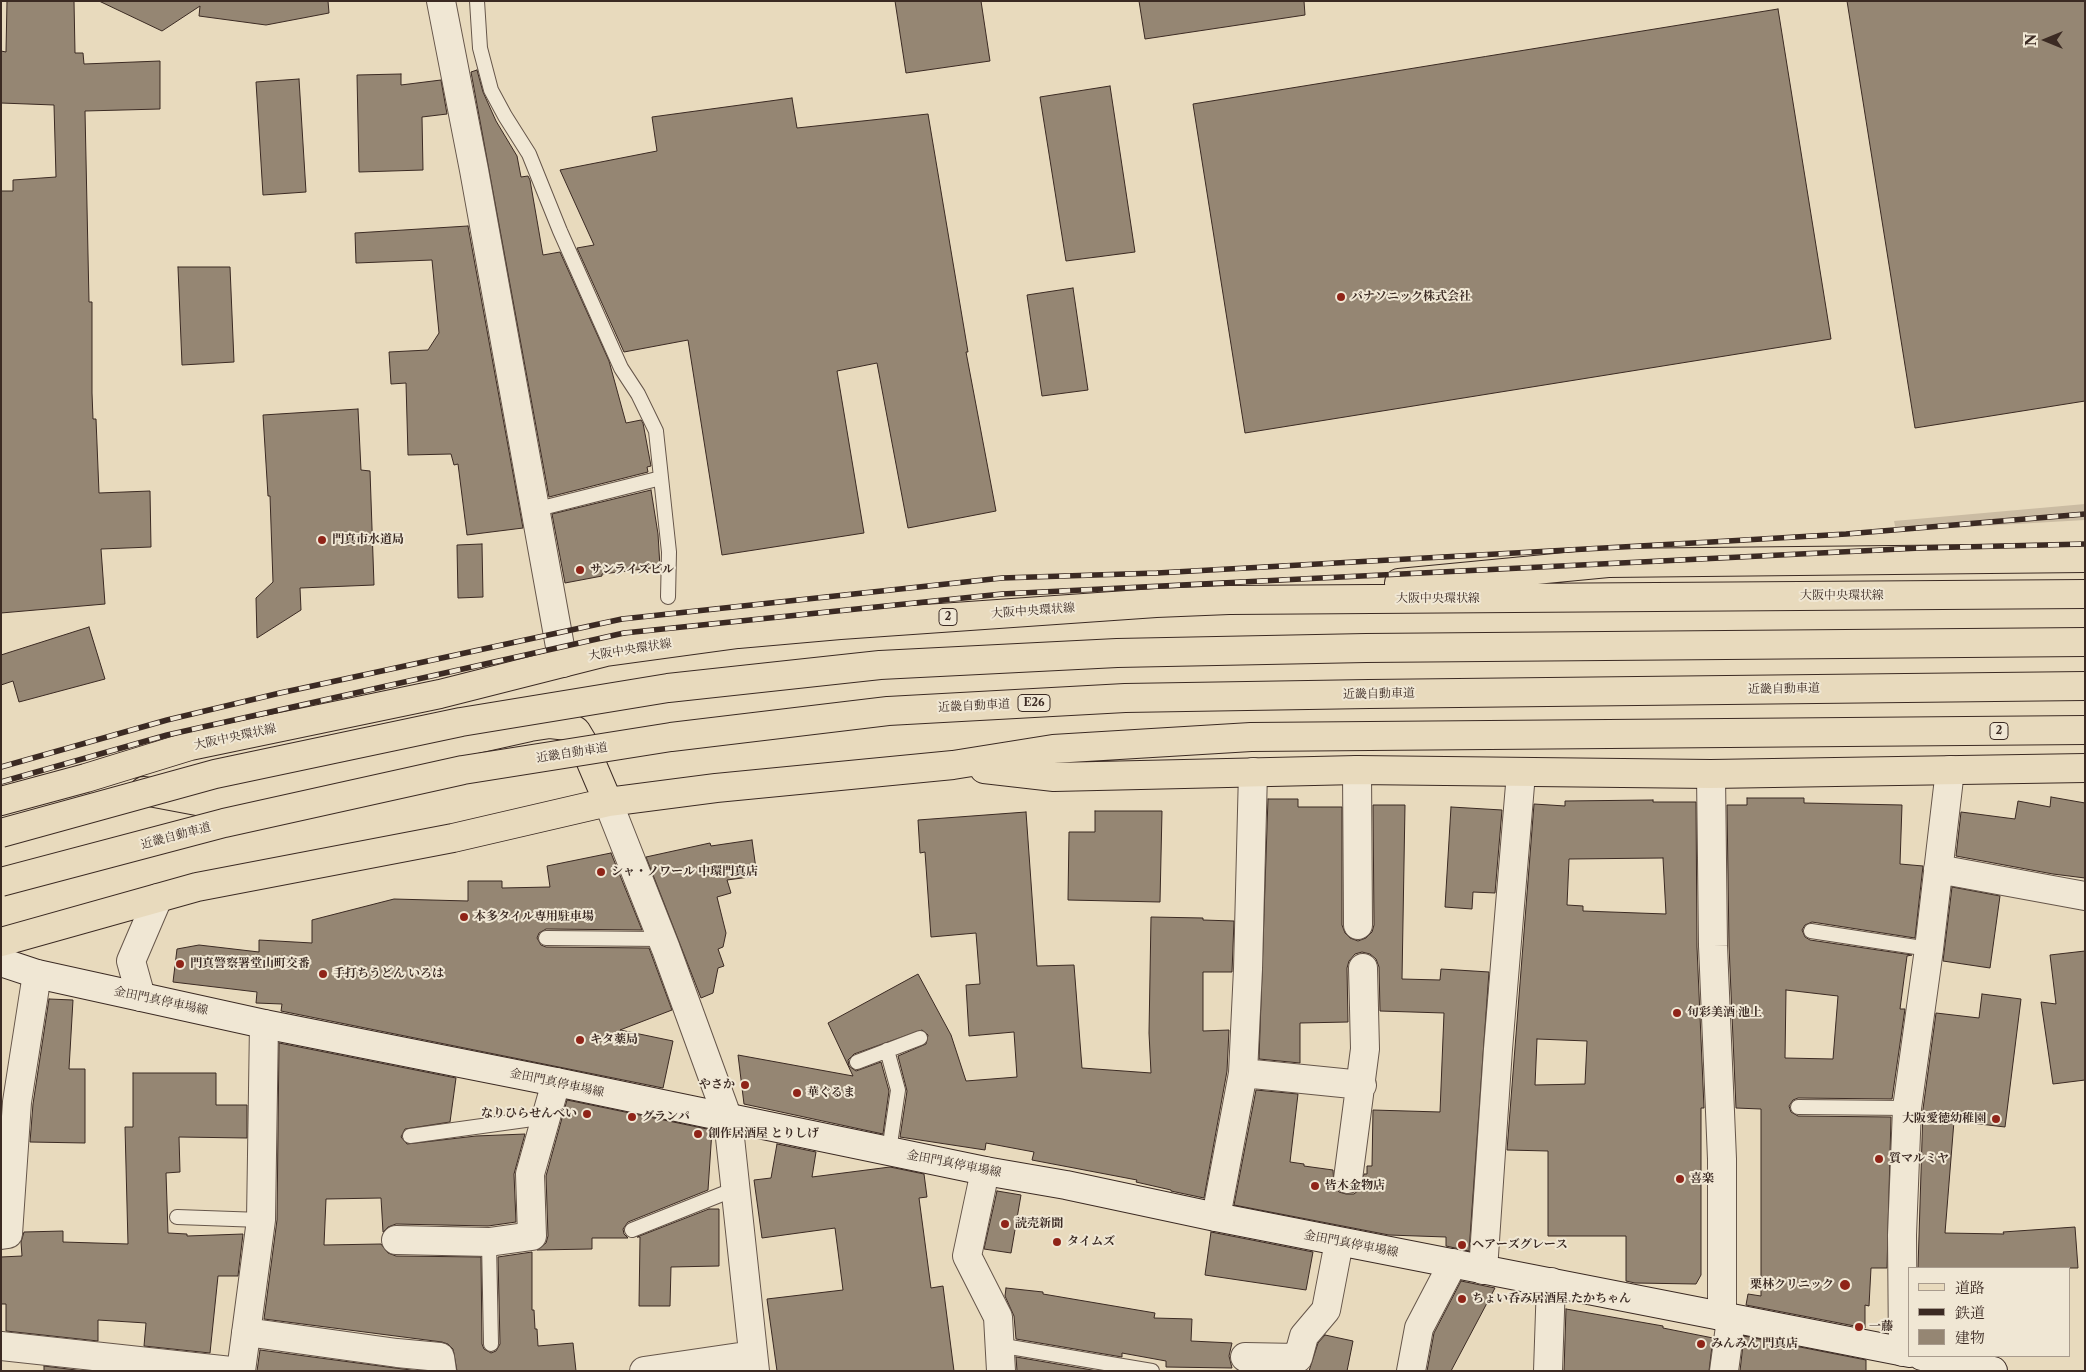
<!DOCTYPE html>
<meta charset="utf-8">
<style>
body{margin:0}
#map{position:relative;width:2086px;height:1372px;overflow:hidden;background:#e8dabd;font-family:"Libre Caslon Text","Noto Serif JP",serif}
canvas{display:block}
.frame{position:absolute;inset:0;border:2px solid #3b2a23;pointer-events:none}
.legend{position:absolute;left:1908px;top:1267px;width:162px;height:90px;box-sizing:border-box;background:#f0e7d4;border:1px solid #a89b8d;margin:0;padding:6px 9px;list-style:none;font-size:15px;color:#3b2a23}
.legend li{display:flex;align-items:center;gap:10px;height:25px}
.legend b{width:25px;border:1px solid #a89b8d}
.north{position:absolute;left:2021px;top:15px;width:50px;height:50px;-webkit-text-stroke:4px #f0e7d4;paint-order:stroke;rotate:270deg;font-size:14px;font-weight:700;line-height:20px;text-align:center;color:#3b2a23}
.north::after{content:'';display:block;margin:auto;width:18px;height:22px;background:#3b2a23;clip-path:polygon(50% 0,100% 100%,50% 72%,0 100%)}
</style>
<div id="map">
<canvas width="2086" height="1372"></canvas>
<div class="frame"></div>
<ul class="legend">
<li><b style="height:6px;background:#e8dabd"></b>道路</li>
<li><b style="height:6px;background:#3b2a23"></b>鉄道</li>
<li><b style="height:14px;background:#958673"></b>建物</li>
</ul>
<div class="north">N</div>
</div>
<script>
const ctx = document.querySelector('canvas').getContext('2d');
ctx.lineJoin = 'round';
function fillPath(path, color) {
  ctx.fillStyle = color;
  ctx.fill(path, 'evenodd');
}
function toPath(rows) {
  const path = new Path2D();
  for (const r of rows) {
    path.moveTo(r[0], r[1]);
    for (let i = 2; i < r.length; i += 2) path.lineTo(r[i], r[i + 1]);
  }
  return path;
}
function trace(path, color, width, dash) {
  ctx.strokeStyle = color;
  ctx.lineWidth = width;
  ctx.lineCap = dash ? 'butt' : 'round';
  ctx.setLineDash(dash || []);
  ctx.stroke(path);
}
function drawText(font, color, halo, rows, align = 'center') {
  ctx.font = font + ' "Libre Caslon Text","Noto Serif JP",serif';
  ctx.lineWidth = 4;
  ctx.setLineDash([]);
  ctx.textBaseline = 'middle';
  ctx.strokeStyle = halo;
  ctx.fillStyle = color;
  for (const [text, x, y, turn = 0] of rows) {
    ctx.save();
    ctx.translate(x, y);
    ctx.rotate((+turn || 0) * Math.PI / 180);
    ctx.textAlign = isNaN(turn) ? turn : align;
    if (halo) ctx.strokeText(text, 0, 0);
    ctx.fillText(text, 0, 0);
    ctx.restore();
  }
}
const green = toPath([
 [2085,504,2085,520,1896,531,1894,521]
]);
const building = toPath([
 [7,1,74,1,75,53,83,53,84,64,160,61,160,109,85,111,89,302,92,302,92,393,93,419,96,419,99,493,150,491,151,547,101,549,105,604,1,613,1,191,13,191,13,180,56,177,54,105,1,103,1,51,6,52,7,1],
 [99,1,328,1,329,13,266,25,199,16,200,6,162,31,99,1],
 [895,1,981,1,990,61,906,73,895,1],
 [1139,1,1304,1,1305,15,1145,39,1139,1],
 [1847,1,2085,1,2085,401,1915,428,1847,1],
 [1778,9,1831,339,1245,433,1193,104,1778,9],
 [477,70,483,92,496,121,517,156,521,177,528,176,530,180,543,255,560,252,609,361,626,423,641,420,643,423,651,466,647,467,648,472,549,497,471,72,477,70],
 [401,74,401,85,441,80,447,114,422,117,423,170,359,172,357,75,401,74],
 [299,79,306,192,263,195,256,82,299,79],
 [1110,86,1135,252,1066,261,1040,97,1110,86],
 [792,98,797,128,928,114,968,352,966,352,996,511,908,528,877,363,837,371,864,533,722,555,688,340,624,352,577,248,594,245,560,170,657,151,652,117,792,98],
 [468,226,523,528,467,535,458,464,454,465,451,454,408,455,406,383,391,384,389,352,428,350,439,333,432,260,356,263,355,233,468,226],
 [178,267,230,267,234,362,182,365,178,267],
 [1073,288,1088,390,1042,396,1027,295,1073,288],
 [358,409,361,470,370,471,374,585,300,588,301,610,257,638,256,598,273,582,270,496,268,496,263,415,358,409],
 [651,490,658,534,660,567,602,574,602,576,565,583,552,514,651,490],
 [482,544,483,597,458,598,457,545,482,544],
 [89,627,105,679,19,702,13,681,1,685,1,655,89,627],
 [2051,797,2085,803,2085,878,2053,874,1956,856,1961,812,2015,819,2018,801,2050,807,2051,797],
 [1747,798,1804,798,1804,803,1902,805,1900,864,1923,866,1915,938,1812,922,1805,925,1802,930,1805,937,1810,940,1912,955,1907,956,1900,1009,1905,1009,1892,1099,1798,1098,1793,1100,1789,1106,1791,1112,1798,1116,1891,1117,1887,1268,1871,1268,1869,1306,1865,1305,1865,1328,1746,1305,1748,1294,1761,1296,1761,1109,1736,1108,1729,946,1727,805,1747,805,1747,798],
 [1786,990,1838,996,1833,1059,1785,1058,1786,990],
 [1268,799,1298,799,1298,807,1342,807,1342,925,1345,933,1350,938,1358,941,1366,938,1372,932,1374,925,1373,805,1405,805,1402,979,1440,980,1441,969,1489,972,1469,1251,1446,1246,1446,1237,1389,1235,1234,1205,1256,1090,1298,1094,1290,1162,1304,1164,1304,1166,1333,1170,1334,1185,1339,1192,1346,1194,1354,1194,1360,1189,1364,1174,1367,1174,1367,1166,1372,1166,1373,1110,1440,1112,1444,1013,1380,1011,1379,967,1376,959,1370,954,1362,952,1355,954,1349,961,1347,968,1348,1022,1300,1023,1300,1063,1259,1059,1268,799],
 [1653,800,1653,802,1696,802,1697,947,1704,1108,1701,1108,1701,1275,1696,1284,1635,1283,1626,1281,1626,1236,1548,1236,1548,1151,1507,1150,1534,804,1565,806,1565,801,1653,800],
 [1663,858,1666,914,1583,911,1583,906,1567,905,1569,859,1663,858],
 [1537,1039,1587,1041,1585,1084,1535,1085,1537,1039],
 [1451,807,1502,810,1495,893,1473,892,1472,909,1445,907,1451,807],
 [1095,811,1162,811,1160,902,1068,900,1069,832,1095,832,1095,811],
 [1026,812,1037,966,1074,965,1082,1068,1151,1073,1149,1033,1151,917,1203,918,1203,920,1234,921,1232,972,1203,972,1203,1031,1229,1030,1227,1071,1204,1198,1171,1191,1171,1190,1136,1182,1137,1180,1032,1160,1034,1152,986,1143,985,1150,900,1137,907,1091,898,1056,926,1044,928,1035,922,1030,854,1054,848,1060,849,1066,856,1071,881,1062,889,1091,883,1134,744,1104,738,1055,853,1076,828,1023,918,974,951,1035,966,1081,1017,1077,1014,1032,969,1036,966,985,980,984,976,933,931,937,925,852,920,853,918,820,1026,812],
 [752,840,757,876,727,880,731,893,717,897,726,933,723,947,718,949,724,966,718,968,713,993,701,998,646,857,710,843,711,846,752,840],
 [611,853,642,930,546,929,539,933,537,938,541,945,546,947,649,948,672,1010,620,1030,673,1041,663,1088,281,1011,282,1004,256,1003,257,992,173,982,177,949,199,945,259,952,259,940,312,943,312,920,394,899,468,901,468,881,502,881,502,888,550,887,547,866,611,853],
 [1952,887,2000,896,1990,968,1943,961,1952,887],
 [2085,951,2085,1080,2053,1084,2041,1002,2056,1004,2050,955,2085,951],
 [1982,994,2021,999,2005,1127,1954,1121,1945,1233,2004,1234,2003,1232,2075,1227,2078,1268,1918,1268,1923,1109,1936,1013,1979,1018,1982,994],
 [49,999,73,1000,69,1069,85,1069,85,1143,30,1142,33,1104,49,999],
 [279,1043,456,1078,450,1122,405,1129,401,1137,407,1144,476,1136,525,1134,514,1174,516,1222,488,1226,396,1224,388,1227,383,1232,381,1198,326,1199,324,1245,381,1244,388,1253,396,1256,481,1257,482,1344,484,1349,491,1353,496,1351,500,1344,498,1257,532,1252,532,1310,534,1310,535,1329,537,1329,538,1346,573,1343,576,1371,457,1371,453,1349,448,1344,442,1342,264,1319,277,1220,279,1043],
 [133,1073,216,1073,216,1105,247,1105,247,1138,179,1137,180,1172,166,1173,168,1233,187,1234,187,1236,243,1234,238,1276,218,1276,210,1353,144,1346,146,1323,98,1320,98,1341,6,1331,6,1304,1,1304,1,1257,22,1256,21,1242,24,1232,63,1231,63,1242,128,1244,125,1127,133,1127,133,1073],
 [567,1100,712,1130,708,1190,628,1222,623,1229,624,1234,628,1238,592,1238,592,1249,537,1250,546,1243,548,1236,546,1176,567,1100],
 [777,1144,816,1152,812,1177,890,1167,924,1174,927,1197,919,1198,931,1288,943,1286,954,1371,777,1371,767,1299,843,1290,835,1228,762,1238,754,1180,771,1178,777,1144],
 [997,1191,1021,1195,1011,1253,984,1249,997,1191],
 [709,1209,719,1209,719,1266,671,1267,670,1306,639,1306,640,1237,637,1237,709,1209],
 [1211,1232,1313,1252,1306,1290,1205,1275,1211,1232],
 [1461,1281,1495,1288,1451,1371,1427,1371,1434,1333,1461,1281],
 [1006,1288,1043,1292,1043,1294,1155,1313,1154,1318,1192,1319,1191,1341,1232,1343,1229,1356,1232,1368,1166,1367,1166,1361,1122,1353,1122,1357,1016,1339,1014,1316,1005,1296,1006,1288],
 [1566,1309,1663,1326,1663,1328,1713,1338,1709,1371,1564,1371,1566,1309],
 [1325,1335,1353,1341,1347,1371,1309,1371,1318,1343,1325,1335],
 [1744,1336,1866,1360,1866,1371,1740,1371,1744,1336],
 [260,1350,395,1368,419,1371,257,1371,260,1350],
 [1016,1357,1098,1371,1017,1371,1016,1357],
 [44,1366,84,1371,44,1371,44,1366]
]);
const service = toPath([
 [477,1,480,48,491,90,505,116,529,154,560,231,621,368,638,394,656,431,669,552,668,597],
 [534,510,661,478],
 [1811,931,1929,949],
 [546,938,661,939],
 [887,1050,898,1090,889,1151],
 [857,1062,920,1038],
 [1798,1107,1907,1108],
 [410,1136,547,1117],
 [177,1217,261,1220],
 [632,1230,735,1189],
 [489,1242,491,1344],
 [998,1345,1152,1371]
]);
const minor = toPath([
 [441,1,474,170,563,663],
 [1357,770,1358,925],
 [1711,774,1713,946,1722,1159,1722,1317],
 [608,802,666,949,728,1119,755,1371],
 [1938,869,2085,896],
 [141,997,131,961,158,898],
 [1243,1073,1362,1085],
 [985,1171,967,1256,998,1317,1001,1371],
 [1348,1179,1365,1049,1363,968],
 [1216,1217,1243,1073,1248,969,1253,772],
 [1,1235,8,1234,17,1102,37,974],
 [396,1240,489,1242,532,1236,530,1174,556,1082],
 [1483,1270,1498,1049,1521,773],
 [246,1332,397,1353,440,1357,442,1371],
 [1,1346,231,1371],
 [1903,1352,1902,1235,1907,1108,1929,949,1950,770],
 [1245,1357,1298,1358,1304,1336,1326,1310,1339,1242],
 [241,1371,261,1220,264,1024],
 [644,1371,753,1355],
 [1411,1371,1419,1328,1453,1263],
 [1548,1371,1551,1282],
 [1724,1371,1731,1319]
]);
const secondary = toPath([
 [1,962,37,974,264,1024,556,1082,985,1171,1066,1185,1216,1217,1910,1353],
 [1922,1356,1993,1371]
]);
const primary = toPath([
 [1399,583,1608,563,2085,558],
 [984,769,1054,777,1357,770,1711,774,2085,768],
 [144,791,197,801,530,727,550,724,568,726,576,731,582,741,608,802],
 [1,801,86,778,190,746,440,694,606,652,738,634,840,625,1156,603,1229,600,2085,594],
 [1,942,197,887,453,838,608,802,716,788,953,765,1053,749,1251,737,2085,730]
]);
const rail = toPath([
 [1,767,167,720,280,693,622,619,1002,578,1157,573,1711,542,1846,534,2085,514],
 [1,782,167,735,624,633,1002,594,1920,548,2085,544]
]);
const motorwayBridge = toPath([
 [1,833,215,774,461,722,668,688,880,665,1117,653,1366,648,2085,642],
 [1,882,224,823,463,770,671,737,888,711,1125,698,1369,694,2085,686]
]);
const markers = [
 [1341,297,5,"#8f2418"],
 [322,540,5,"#8f2418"],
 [580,570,5,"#8f2418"],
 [601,872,5,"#8f2418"],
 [464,917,5,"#8f2418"],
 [180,964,5,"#8f2418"],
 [323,974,5,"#8f2418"],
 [1677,1013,5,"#8f2418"],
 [580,1040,5,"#8f2418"],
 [745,1085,5,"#8f2418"],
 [797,1093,5,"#8f2418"],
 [587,1114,5,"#8f2418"],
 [632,1117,5,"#8f2418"],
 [1996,1119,5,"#8f2418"],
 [698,1134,5,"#8f2418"],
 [1879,1159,5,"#8f2418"],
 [1680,1179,5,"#8f2418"],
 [1315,1186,5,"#8f2418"],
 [1005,1224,5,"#8f2418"],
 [1057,1242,5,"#8f2418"],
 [1462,1245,5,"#8f2418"],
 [1845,1285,6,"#8f2418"],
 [1462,1299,5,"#8f2418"],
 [1859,1327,5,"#8f2418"],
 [1701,1344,5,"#8f2418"]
];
const shields = [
 [948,617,18],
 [1034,703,32],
 [1999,731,18]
];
const shieldNames = [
 ["2",948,617],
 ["E26",1034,703],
 ["2",1999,731]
];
const poiNames = [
 ["パナソニック株式会社",1351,297],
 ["門真市水道局",332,540],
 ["サンライズビル",590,570],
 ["シャ・ノワール 中環門真店",611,872],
 ["本多タイル専用駐車場",474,917],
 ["門真警察署堂山町交番",190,964],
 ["手打ちうどん いろは",333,974],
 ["旬彩美酒 池上",1687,1013],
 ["キタ薬局",590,1040],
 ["やさか",735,1085,"right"],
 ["華ぐるま",807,1093],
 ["なりひらせんべい",577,1114,"right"],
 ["グランパ",642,1117],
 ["大阪愛徳幼稚園",1986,1119,"right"],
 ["創作居酒屋 とりしげ",708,1134],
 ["質マルミヤ",1889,1159],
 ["喜楽",1690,1179],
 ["皆木金物店",1325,1186],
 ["読売新聞",1015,1224],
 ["タイムズ",1067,1242],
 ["ヘアーズグレース",1472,1245],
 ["栗林クリニック",1834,1285,"right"],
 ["ちょい呑み居酒屋 たかちゃん",1472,1299],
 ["一藤",1869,1327],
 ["みんみん 門真店",1711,1344]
];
const streetNames = [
 ["大阪中央環状線",1842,596],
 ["大阪中央環状線",1438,599],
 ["大阪中央環状線",1033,611,-4],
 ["大阪中央環状線",630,650,-9],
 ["近畿自動車道",1784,689,-1],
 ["近畿自動車道",1379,694,-1],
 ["近畿自動車道",974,706,-3],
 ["大阪中央環状線",235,737,-12],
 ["近畿自動車道",572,753,-9],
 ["近畿自動車道",176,836,-15],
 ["金田門真停車場線",161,1001,12],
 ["金田門真停車場線",557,1083,12],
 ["金田門真停車場線",954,1164,11],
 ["金田門真停車場線",1351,1244,11]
];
fillPath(green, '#cbbca3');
fillPath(building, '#958673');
trace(building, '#3b2a23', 1);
trace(service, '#66564a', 16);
trace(minor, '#66564a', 30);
trace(secondary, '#3b2a23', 30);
trace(primary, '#3b2a23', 30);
trace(service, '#f0e7d4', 14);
trace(minor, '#f0e7d4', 28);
trace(secondary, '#f0e7d4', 28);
trace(primary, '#e8dabd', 28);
trace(rail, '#3b2a23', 5.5);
trace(rail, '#f0e7d4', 4, [11]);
trace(motorwayBridge, '#3b2a23', 30, []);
trace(motorwayBridge, '#e8dabd', 28);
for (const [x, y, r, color] of markers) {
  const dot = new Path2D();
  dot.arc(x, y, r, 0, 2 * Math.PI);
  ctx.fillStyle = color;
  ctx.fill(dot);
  trace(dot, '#f0e7d4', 2);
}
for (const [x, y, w] of shields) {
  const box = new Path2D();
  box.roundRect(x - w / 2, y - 8.5, w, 17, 4);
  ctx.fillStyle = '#f0e7d4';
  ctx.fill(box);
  trace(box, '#3b2a23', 1);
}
drawText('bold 11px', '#3b2a23', null, shieldNames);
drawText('bold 12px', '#3b2a23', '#f0e7d4', poiNames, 'left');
drawText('12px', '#3b2a23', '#f0e7d4', streetNames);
</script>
